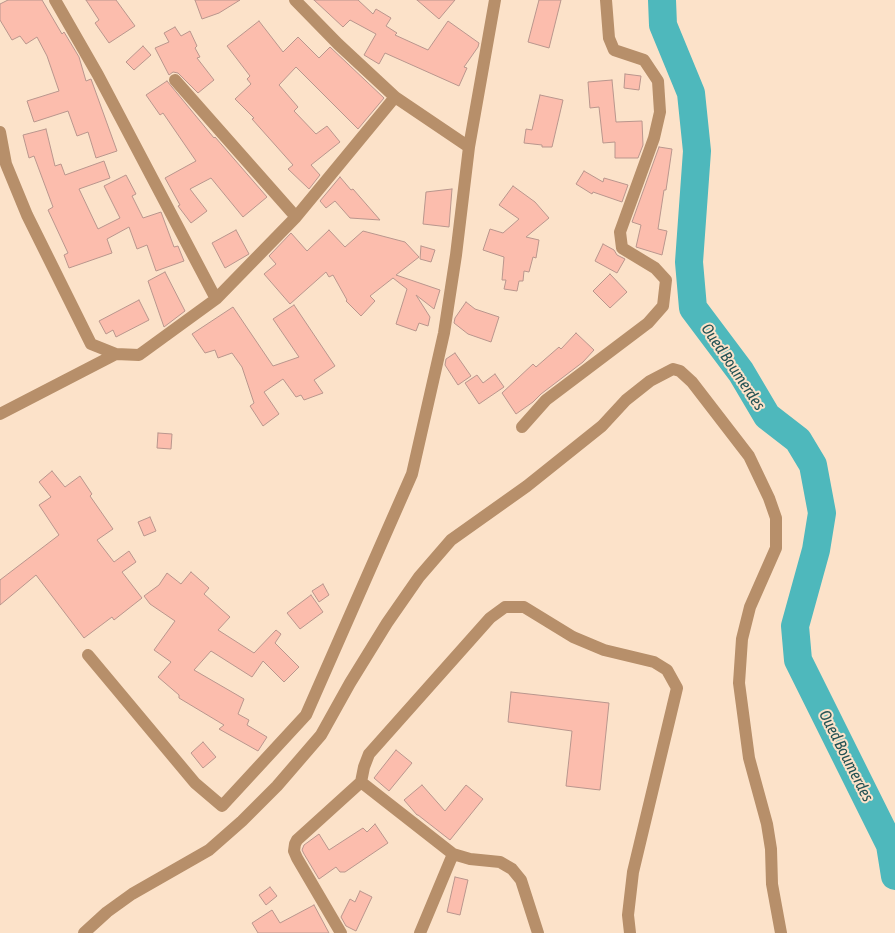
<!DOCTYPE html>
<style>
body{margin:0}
canvas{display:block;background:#fce2c9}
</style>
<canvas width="895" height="933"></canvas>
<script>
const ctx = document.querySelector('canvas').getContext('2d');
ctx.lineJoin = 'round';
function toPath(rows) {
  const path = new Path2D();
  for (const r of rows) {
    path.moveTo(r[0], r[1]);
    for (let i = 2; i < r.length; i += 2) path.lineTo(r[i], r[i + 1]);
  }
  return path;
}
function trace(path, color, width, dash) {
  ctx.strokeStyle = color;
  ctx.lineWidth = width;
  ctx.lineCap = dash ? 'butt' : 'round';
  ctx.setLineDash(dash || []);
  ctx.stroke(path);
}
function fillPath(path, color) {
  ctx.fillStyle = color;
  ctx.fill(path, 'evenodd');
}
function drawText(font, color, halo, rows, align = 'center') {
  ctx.font = font + ' "Asap Condensed",sans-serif';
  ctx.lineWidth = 4;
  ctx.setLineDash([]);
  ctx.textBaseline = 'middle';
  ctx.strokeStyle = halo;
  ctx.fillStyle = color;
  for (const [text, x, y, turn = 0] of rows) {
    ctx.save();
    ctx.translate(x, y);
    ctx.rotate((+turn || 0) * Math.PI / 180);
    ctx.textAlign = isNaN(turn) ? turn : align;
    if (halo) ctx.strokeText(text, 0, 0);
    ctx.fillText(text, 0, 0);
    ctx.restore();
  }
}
const river = toPath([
 [662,0,663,25,691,93,697,151,689,262,693,308,741,372,767,416,798,440,813,465,822,513,816,550,795,626,798,660,890,845,895,876]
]);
const building = toPath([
 [8,0,42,0,62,34,64,32,79,57,86,81,91,79,117,151,96,158,88,132,77,136,68,111,34,122,27,101,59,91,47,56,37,37,26,44,20,36,12,40,0,20,0,4,8,0],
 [86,0,116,0,135,26,109,43,95,23,99,20,86,0],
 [195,0,240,0,219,13,202,19,195,0],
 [314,0,358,0,373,14,376,9,391,18,386,26,397,33,395,35,428,50,448,21,479,43,478,47,464,67,467,68,459,86,385,53,379,64,364,55,376,34,350,20,343,27,314,0],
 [417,0,455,0,439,19,417,0],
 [539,0,561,0,549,48,528,42,539,0],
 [259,21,283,52,298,37,319,58,330,47,384,98,358,129,296,67,279,85,298,107,294,111,316,134,327,126,340,142,311,165,320,175,309,189,288,169,293,165,252,119,254,118,235,99,251,84,247,79,250,76,227,46,259,21],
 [175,27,181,36,190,31,197,46,195,48,200,57,197,58,214,80,198,93,178,73,173,72,169,75,155,48,169,42,164,33,175,27],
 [143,46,151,55,134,70,126,62,143,46],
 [625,74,641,76,639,90,624,88,625,74],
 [612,80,616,122,642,121,643,145,638,158,615,158,615,142,603,143,599,107,590,108,588,82,612,80],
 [167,81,214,138,215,137,267,197,243,217,211,178,190,189,207,211,191,223,178,206,180,205,165,178,196,161,163,113,160,115,146,95,167,81],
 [540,95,563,100,552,147,542,147,542,145,524,143,526,129,532,130,540,95],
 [46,129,55,166,61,164,65,175,104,161,110,178,79,189,98,229,120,218,104,186,126,175,136,194,132,196,143,218,161,212,174,247,178,246,184,261,156,271,147,245,137,249,129,227,107,239,112,253,69,268,64,255,68,253,48,210,53,207,34,156,29,158,23,135,46,129],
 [659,147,672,149,666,190,664,190,658,229,667,231,662,255,636,247,641,225,632,222,659,147],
 [584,171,603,182,604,178,628,185,622,202,593,192,592,194,576,184,584,171],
 [340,177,351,190,353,189,380,220,350,218,335,201,326,208,320,201,340,177],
 [513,186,535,202,549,218,526,237,539,240,536,258,533,257,529,272,524,271,523,281,519,281,517,291,504,289,506,280,502,280,504,257,483,250,490,229,503,233,519,219,499,205,513,186],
 [452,189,449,227,423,224,426,192,452,189],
 [236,230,249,254,225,268,212,243,236,230],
 [329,230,345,247,363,231,405,242,419,257,396,275,440,290,434,309,416,295,430,317,428,326,419,323,416,331,396,324,407,289,393,278,370,296,375,301,361,316,346,301,347,300,333,275,329,277,326,272,290,304,264,274,276,264,269,256,291,233,307,251,329,230],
 [603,244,614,250,617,255,625,259,617,273,595,261,603,244],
 [421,246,435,250,431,262,420,259,421,246],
 [165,272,185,311,164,327,148,281,165,272],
 [610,274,627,292,610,308,593,291,610,274],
 [139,300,149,320,116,337,113,330,106,334,99,321,139,300],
 [466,302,475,309,499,317,491,342,468,334,454,323,455,318,466,302],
 [294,305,335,366,314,380,323,393,304,400,301,395,296,397,283,379,264,392,279,414,263,426,250,406,254,403,242,367,232,353,218,358,215,350,205,353,192,334,233,307,273,366,299,357,273,319,294,305],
 [576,333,594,350,583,362,541,394,533,402,516,414,502,393,533,364,536,367,559,347,561,349,576,333],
 [455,353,471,376,458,385,445,365,446,359,455,353],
 [495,374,504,387,479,404,465,383,477,375,483,383,495,374],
 [158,433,172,434,171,449,157,448,158,433],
 [52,471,65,487,80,476,92,494,90,496,113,529,97,540,114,562,129,551,136,562,122,572,142,598,114,620,112,617,84,638,36,575,0,605,0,580,59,535,39,505,51,497,39,482,52,471],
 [150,517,156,531,144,536,138,522,150,517],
 [191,572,209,588,204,594,230,617,218,630,254,653,276,630,281,634,275,643,299,667,284,682,263,661,252,677,211,651,194,670,244,699,238,714,249,720,247,725,267,737,258,751,219,729,224,725,179,698,179,695,158,677,171,662,154,650,175,621,150,604,144,596,159,585,167,573,181,584,191,572],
 [323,584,329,595,319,602,312,591,323,584],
 [311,595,323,612,300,629,287,613,311,595],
 [511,692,609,703,600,790,566,786,572,731,508,722,511,692],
 [203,742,216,757,203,768,191,753,203,742],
 [396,750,412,763,389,791,374,778,396,750],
 [422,785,445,811,466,785,483,799,450,840,418,815,417,815,404,800,422,785],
 [375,824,388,843,345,872,340,872,336,867,319,879,304,854,302,850,304,845,319,834,329,850,363,828,367,832,375,824],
 [455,877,468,880,460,915,447,912,455,877],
 [270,887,277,896,266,905,259,895,270,887],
 [360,891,372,897,356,931,346,926,341,917,350,899,355,902,360,891],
 [314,905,329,933,258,933,252,923,272,910,280,923,314,905]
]);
const minor = toPath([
 [55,0,98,75,216,299],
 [295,0,338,44,395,97],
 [175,80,296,217],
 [0,132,6,164,27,215,91,344,116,354,139,355,216,299,296,217,395,97,469,147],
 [0,414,116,354],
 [522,427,546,400,648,323,663,306,666,280,655,268,622,248,620,232,654,138,660,112,658,81,644,60,614,50,609,38,606,0],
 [88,655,195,783,222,806,306,715,412,474,444,333,456,255,469,147,495,0],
 [84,933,107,912,132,894,209,850,242,821,277,786,321,735,350,683,387,623,419,577,451,540,527,486,602,426,626,400,650,381,673,369,680,371,692,382,749,456,769,498,776,518,776,548,750,607,742,639,739,683,749,758,767,824,771,849,772,884,781,933],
 [341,933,297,858,294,851,295,844,297,840,361,782],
 [420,933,453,854],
 [538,933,521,880,512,869,500,862,470,859,453,854,361,782,364,767,369,754,490,618,505,607,524,607,573,637,604,650,654,662,667,670,677,688,633,872,628,915,630,933]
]);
const waterNames = [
 ["Oued Boumerdes",733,367,56],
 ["Oued Boumerdes",846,756,63]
];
trace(river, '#4eb8bc', 28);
fillPath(building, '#fcbdad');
trace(building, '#b9968d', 1);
trace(minor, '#b78f6a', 12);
drawText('italic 16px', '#245254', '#fce2c9', waterNames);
</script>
